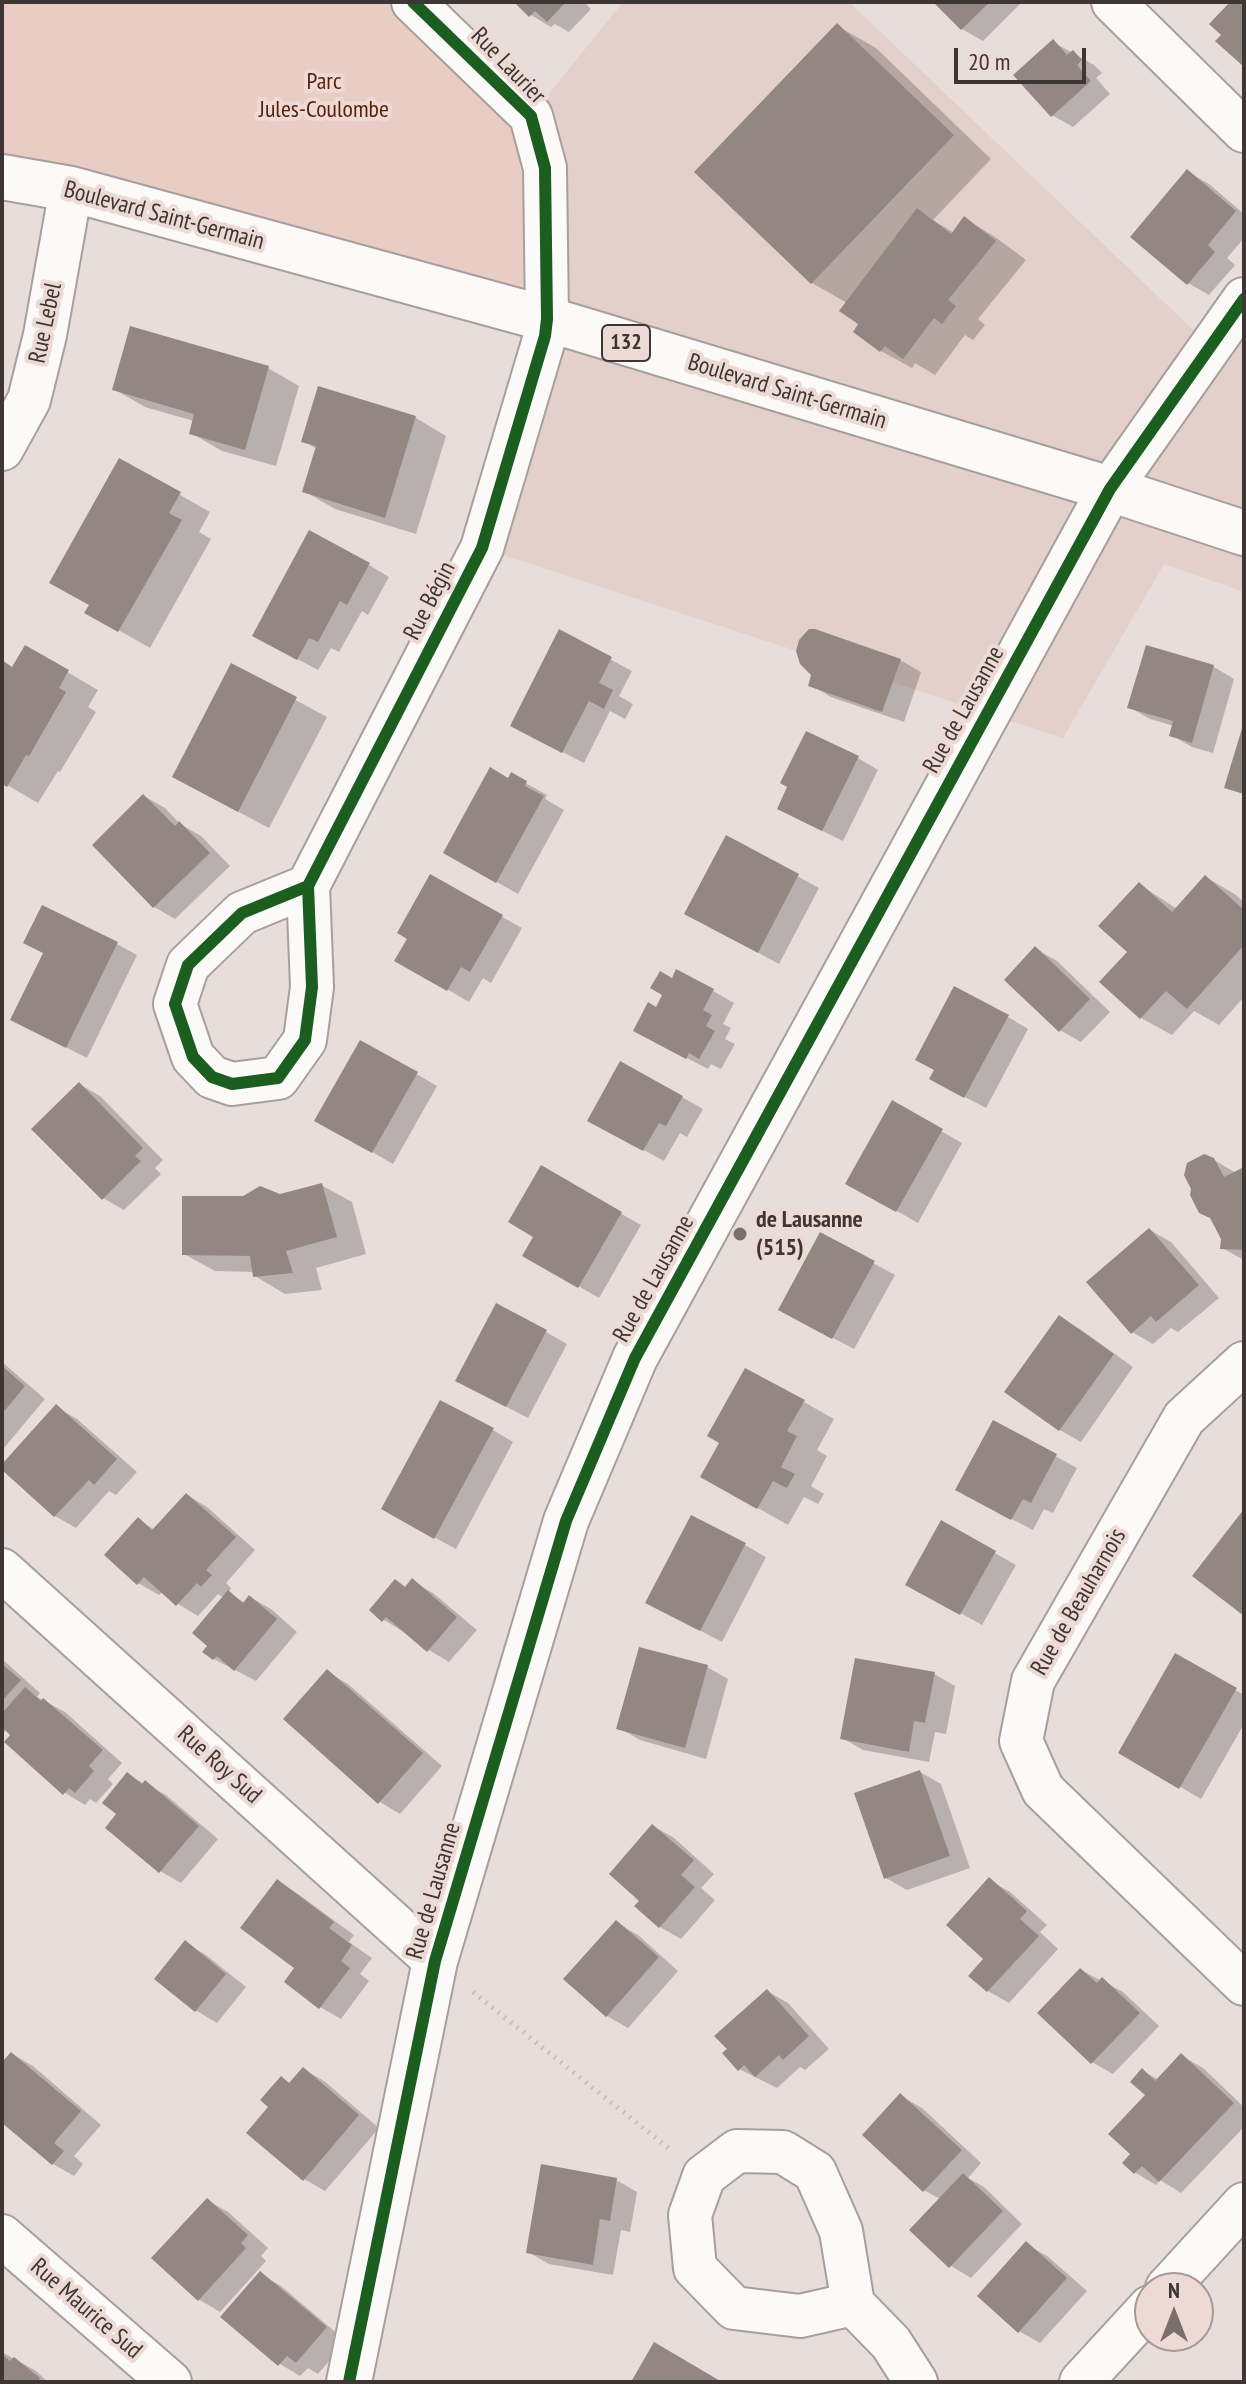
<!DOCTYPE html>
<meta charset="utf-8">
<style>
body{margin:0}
#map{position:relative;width:1246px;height:2384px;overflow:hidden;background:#e7ddda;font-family:"PT Sans Narrow",sans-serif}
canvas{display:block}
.frame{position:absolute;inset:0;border:4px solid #3e3634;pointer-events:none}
.north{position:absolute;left:1134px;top:2272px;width:80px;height:80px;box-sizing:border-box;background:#eddad4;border:2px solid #a79894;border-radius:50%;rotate:0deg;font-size:22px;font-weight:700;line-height:32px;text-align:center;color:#3e3634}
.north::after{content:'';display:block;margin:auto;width:28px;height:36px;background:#79706e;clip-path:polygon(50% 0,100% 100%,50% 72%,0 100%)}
.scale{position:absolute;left:954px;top:48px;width:132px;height:36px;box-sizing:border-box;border:4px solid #3e3634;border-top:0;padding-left:10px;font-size:24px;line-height:28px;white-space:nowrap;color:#3e3634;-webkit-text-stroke:6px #eddad4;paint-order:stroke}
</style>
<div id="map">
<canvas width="1246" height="2384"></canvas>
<div class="frame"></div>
<div class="north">N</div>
<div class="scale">20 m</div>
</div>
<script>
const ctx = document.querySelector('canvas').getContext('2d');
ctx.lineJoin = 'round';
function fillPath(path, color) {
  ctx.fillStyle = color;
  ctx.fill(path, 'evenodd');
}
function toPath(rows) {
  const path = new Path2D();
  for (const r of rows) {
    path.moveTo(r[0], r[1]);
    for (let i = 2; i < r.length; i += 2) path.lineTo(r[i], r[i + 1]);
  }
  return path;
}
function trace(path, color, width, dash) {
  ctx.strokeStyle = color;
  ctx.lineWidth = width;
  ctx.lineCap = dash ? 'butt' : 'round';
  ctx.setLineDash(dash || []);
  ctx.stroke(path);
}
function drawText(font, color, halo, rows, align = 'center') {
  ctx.font = font + ' "PT Sans Narrow",sans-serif';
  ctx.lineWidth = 8;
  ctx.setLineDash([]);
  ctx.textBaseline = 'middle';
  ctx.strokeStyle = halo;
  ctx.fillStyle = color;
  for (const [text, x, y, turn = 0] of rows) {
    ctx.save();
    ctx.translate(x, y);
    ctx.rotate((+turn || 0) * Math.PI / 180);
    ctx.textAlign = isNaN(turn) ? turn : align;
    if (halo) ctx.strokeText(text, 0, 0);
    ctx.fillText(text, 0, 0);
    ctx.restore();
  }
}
const built = toPath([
 [623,2,849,2,1228,363,1244,337,1244,592,1164,564,1063,738,482,548,545,336,531,116]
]);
const green = toPath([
 [2,2,412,2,531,116,547,319,2,177]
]);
const shadow = toPath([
 [517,2,584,2,591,9,569,32,555,24,551,27,531,15],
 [936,2,1022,2,983,41,962,29],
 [837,26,876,48,991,159,933,220,954,233,965,219,995,237,1026,260,978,319,985,325,973,340,965,335,935,375,915,363,912,368,881,351,847,303,812,283,696,172],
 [1053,42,1094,65,1102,73,1096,78,1110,94,1073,127,1052,115],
 [1188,172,1209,184,1244,214,1244,238,1227,258,1235,265,1209,295,1188,283],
 [268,368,299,386,276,466,222,451,191,433,194,421,145,407,114,389],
 [319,389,416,418,446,436,416,534,335,509,304,491,317,449,303,441],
 [120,461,210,512,199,532,211,539,150,648,87,612,91,605],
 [369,565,389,577,368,615,362,611,339,652,331,648,318,670,275,647],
 [815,631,900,660,921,672,904,722,831,697,810,685,813,675],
 [559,632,632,671,619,696,633,704,625,719,610,711,584,763,533,737],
 [1147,647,1214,667,1234,679,1213,753,1192,747,1171,735,1174,726,1150,719,1129,707],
 [26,648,98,690,88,707,96,712,60,772,58,771,38,803,2,782,2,663,13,669],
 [232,666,327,717,269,828,205,794],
 [858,758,878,770,843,841,800,820],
 [511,775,547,795,545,799,564,810,518,894,446,853],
 [144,796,165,808,180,824,201,836,230,866,175,919,154,907],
 [726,837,819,888,779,964,707,925],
 [431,877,522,928,491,983,483,978,469,1002,397,960,409,938],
 [1206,877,1236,895,1244,902,1244,997,1219,1025,1194,1011,1172,1035,1141,1018,1129,952,1139,884,1177,909],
 [117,944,137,955,87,1058,34,1031],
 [1036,949,1057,961,1110,1012,1081,1042,1060,1030],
 [673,980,713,991,734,1003,723,1024,731,1028,725,1039,735,1044,721,1069,711,1064,708,1069,656,1042,657,1009],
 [1008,1017,1028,1029,986,1108,952,1090],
 [361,1042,437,1086,393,1164,317,1120],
 [621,1063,703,1109,687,1137,680,1133,664,1161,589,1120],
 [79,1084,100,1096,163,1160,155,1168,161,1174,124,1210,103,1198],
 [892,1103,962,1143,918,1223,848,1183],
 [1214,1160,1236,1173,1244,1169,1244,1260,1222,1248,1223,1239],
 [541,1168,641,1225,599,1298,525,1255,536,1236],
 [321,1185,352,1202,366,1254,316,1268,322,1290,285,1294,255,1276,254,1272,215,1271,184,1254,280,1196],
 [1150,1230,1171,1242,1219,1298,1178,1332,1171,1328,1153,1344,1132,1332],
 [821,1235,895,1275,854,1349,801,1321],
 [1059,1317,1080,1329,1133,1367,1081,1442,1060,1430,1007,1392],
 [546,1332,567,1344,528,1418,478,1392],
 [2,1362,45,1399,4,1448,2,1447],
 [804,1402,834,1419,817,1450,827,1456,811,1486,824,1494,818,1504,804,1497,788,1525,733,1494],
 [56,1407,77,1419,137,1472,116,1495,109,1491,76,1528,55,1516,2,1467],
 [993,1422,1077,1468,1053,1513,1044,1509,1033,1530,979,1502],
 [493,1430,513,1442,456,1549,404,1521],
 [187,1495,207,1507,255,1550,226,1583,231,1588,228,1593,245,1603,250,1597,271,1609,297,1632,256,1681,214,1659,209,1646,224,1598,218,1594,198,1616,178,1604,163,1591,159,1595,138,1583,139,1520,155,1530],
 [942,1523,1016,1565,982,1625,908,1584],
 [745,1545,766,1557,722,1642,669,1614],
 [396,1581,407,1588,412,1581,433,1593,477,1630,449,1662,429,1650,405,1630,404,1632,384,1620,372,1610],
 [1176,1656,1244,1695,1244,1724,1201,1799,1121,1752],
 [2,1659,40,1693,37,1697,65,1712,122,1763,108,1779,113,1784,96,1803,90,1799,85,1805,65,1793,13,1735,7,1729,2,1735],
 [707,1667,728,1679,706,1759,640,1740,619,1728],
 [327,1672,348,1684,442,1766,400,1814,380,1802],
 [934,1674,955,1686,946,1734,935,1732,929,1762,863,1750,842,1738],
 [920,1772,941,1784,970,1868,907,1890,886,1878],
 [128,1775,166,1795,218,1839,181,1883,160,1871,119,1814],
 [653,1826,674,1838,714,1874,701,1888,715,1900,681,1939,660,1927,637,1906,642,1900],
 [989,1880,1010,1892,1047,1925,1040,1932,1058,1949,1009,2003,988,1991,986,1959],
 [278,1882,298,1894,354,1935,349,1942,372,1958,360,1974,369,1981,341,2019,320,2007,297,1968],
 [617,1923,638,1935,678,1971,628,2028,607,2016],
 [186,1943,206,1955,246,1987,217,2023,197,2011,156,1978],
 [1081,1970,1123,1992,1159,2026,1113,2074,1092,2062],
 [767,1991,788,2003,829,2049,805,2070,800,2067,777,2088,739,2069],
 [12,2054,33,2066,101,2125,74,2156,83,2164,74,2176,53,2164,2,2120,2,2065],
 [1182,2056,1203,2068,1244,2107,1244,2127,1181,2193,1160,2180,1156,2185,1136,2173,1125,2162,1132,2154,1147,2095,1143,2071,1159,2080],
 [303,2069,324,2081,379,2128,325,2191,304,2179,271,2107,281,2078,291,2084],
 [901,2096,922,2108,981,2163,968,2178,984,2187,1022,2224,971,2278,951,2266,940,2199,924,2190],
 [616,2180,637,2192,630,2232,621,2230,613,2275,549,2264,528,2252],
 [207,2200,228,2212,268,2248,261,2256,266,2261,220,2312,200,2300,154,2258],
 [1026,2244,1047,2256,1087,2291,1040,2343,1019,2331],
 [260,2274,281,2286,346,2341,318,2374,308,2368,300,2376,280,2364,223,2317],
 [2,2352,36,2371,48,2382,2,2382]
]);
const building = toPath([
 [514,2,566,2,547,22,535,11,529,17],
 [933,2,990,2,961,30],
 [1230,2,1244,2,1244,67,1215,41,1221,35,1209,24],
 [837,23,954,135,811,284,694,172],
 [1053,39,1067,55,1073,50,1082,60,1077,65,1091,81,1051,117,1013,75],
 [1187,169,1236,211,1208,245,1215,252,1187,285,1130,237],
 [917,208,951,234,964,216,996,241,948,300,956,306,942,324,934,318,903,359,885,346,880,352,853,332,858,324,839,311],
 [130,326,269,366,245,450,189,434,194,414,112,390],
 [318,386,416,416,385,518,302,492,316,446,301,442],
 [119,458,181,492,169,513,182,520,118,632,84,613,89,605,49,583],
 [309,530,370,563,347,605,340,601,318,642,309,638,297,660,252,636],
 [559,629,612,657,599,683,613,690,604,709,589,701,562,753,510,726],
 [809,629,815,629,901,659,882,712,808,686,811,675,800,664,796,651,799,640],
 [25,645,69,670,59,688,66,692,29,756,26,755,7,787,2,784,2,660,12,667],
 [1146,645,1214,665,1192,743,1169,736,1173,721,1127,708],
 [231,663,297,697,238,812,172,777],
 [1243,725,1244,725,1244,794,1224,788],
 [806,731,859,756,822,831,777,809,787,787,780,783],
 [490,767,508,778,511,772,527,781,525,786,544,796,496,883,443,853],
 [143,794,175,826,179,821,210,853,153,908,92,845],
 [726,835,799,874,758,953,684,914],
 [430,874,503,915,470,972,461,967,447,991,394,961,407,939,397,933],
 [1205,875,1244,910,1244,945,1187,1009,1166,991,1140,1019,1099,982,1127,952,1098,926,1139,882,1172,912],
 [42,905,118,942,66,1048,10,1020,43,953,23,943],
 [1035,946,1090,999,1059,1032,1004,980],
 [676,969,714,989,703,1010,712,1015,706,1026,715,1031,699,1059,689,1053,686,1059,633,1031,648,1002,656,1007,662,995,650,988,660,971,672,978],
 [954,986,1009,1015,964,1098,929,1079,934,1070,915,1060],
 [360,1040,418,1072,372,1153,314,1121],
 [620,1061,683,1096,666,1126,659,1123,643,1151,587,1121],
 [79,1082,143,1148,135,1156,141,1161,102,1200,31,1129],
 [892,1100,943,1129,896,1212,845,1184],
 [1204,1154,1214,1158,1224,1177,1244,1167,1244,1250,1220,1249,1221,1239,1210,1218,1199,1213,1190,1195,1191,1189,1184,1175,1187,1163],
 [541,1165,622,1212,578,1288,522,1256,533,1237,508,1222],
 [322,1183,337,1237,286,1251,293,1273,253,1277,250,1256,182,1255,182,1196,243,1196,260,1186,280,1194],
 [1149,1228,1199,1285,1156,1322,1151,1316,1131,1334,1086,1282],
 [820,1232,875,1261,832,1339,778,1310],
 [496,1303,547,1330,506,1407,455,1381],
 [1059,1315,1114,1354,1059,1431,1004,1392],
 [2,1366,25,1386,2,1414],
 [745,1368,805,1400,787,1431,797,1436,781,1467,795,1474,787,1488,773,1481,757,1509,700,1477,719,1443,707,1436],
 [440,1400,494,1428,434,1539,381,1509],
 [56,1404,117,1459,94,1485,89,1480,54,1517,2,1470,2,1464],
 [993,1420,1057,1454,1031,1503,1023,1499,1011,1520,955,1490],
 [186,1493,236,1537,206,1570,212,1575,201,1587,197,1583,176,1606,144,1577,137,1585,104,1555,138,1517,152,1530],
 [1244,1509,1244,1616,1192,1576],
 [691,1515,746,1543,700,1631,645,1603],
 [941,1520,996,1551,960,1615,905,1585],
 [412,1578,457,1617,427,1652,386,1617,382,1622,369,1610,395,1579,405,1587],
 [228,1590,243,1603,249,1595,277,1619,234,1671,217,1656,213,1660,202,1652,207,1646,192,1633],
 [639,1647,708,1665,685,1748,616,1729],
 [1175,1653,1237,1688,1179,1789,1118,1753],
 [855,1658,935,1672,925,1723,914,1721,909,1752,840,1739],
 [2,1664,21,1680,2,1701],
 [327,1669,423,1753,378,1804,283,1719],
 [25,1687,41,1701,43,1698,103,1750,89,1766,94,1771,75,1793,69,1788,63,1795,4,1742,10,1735,2,1727,2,1713],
 [920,1770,950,1856,884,1879,854,1793],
 [127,1772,142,1784,145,1780,199,1826,159,1873,105,1828,116,1814,102,1803],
 [652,1824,694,1860,681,1875,695,1887,659,1928,634,1906,639,1901,609,1874],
 [989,1877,1027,1911,1020,1919,1039,1936,987,1992,968,1976,983,1959,946,1925],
 [277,1879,334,1922,329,1928,352,1945,341,1961,350,1968,319,2009,284,1982,294,1968,240,1928],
 [616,1920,659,1957,606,2017,563,1979],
 [185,1940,226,1974,195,2012,154,1979],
 [1080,1968,1097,1983,1102,1977,1140,2013,1091,2064,1037,2013],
 [767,1989,809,2036,783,2060,779,2055,755,2077,744,2065,738,2071,722,2053,727,2049,714,2036],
 [11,2052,81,2111,54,2143,64,2151,52,2165,2,2123,2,2062],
 [1181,2053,1234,2103,1159,2182,1142,2166,1134,2174,1122,2163,1130,2154,1108,2134,1145,2095,1130,2082,1142,2068,1155,2081],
 [303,2067,359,2115,303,2181,246,2133,268,2107,260,2100,281,2076,289,2083],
 [900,2093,962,2150,923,2192,862,2135],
 [541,2164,617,2178,610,2221,600,2219,593,2265,526,2253],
 [963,2173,1003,2211,949,2268,909,2230],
 [207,2198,248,2235,241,2243,246,2248,198,2301,151,2258],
 [1026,2241,1067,2278,1018,2333,977,2296],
 [260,2271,327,2327,296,2363,287,2356,278,2366,220,2317],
 [654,2342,722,2382,631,2382],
 [2,2354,10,2361,14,2357,40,2378,37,2382,2,2382]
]);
const path = toPath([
 [473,1992,672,2151]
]);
const street = toPath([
 [1113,2,1244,131],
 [2,449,29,400,45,335,71,189],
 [1110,489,1244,299],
 [308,886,312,987,305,1040,278,1078,232,1084,212,1077,193,1057,175,1004,188,965,242,913,308,886,482,548,545,336,547,319,545,168,531,116,413,2],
 [1244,1363,1184,1418,1033,1681,1021,1741,1043,1790,1244,1984],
 [2,1570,435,1961],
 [2,2236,170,2382],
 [1167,2288,1244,2204],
 [853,2304,800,2316,734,2308,695,2268,690,2215,704,2176,737,2151,783,2152,815,2172,841,2231,853,2304,891,2343,916,2382],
 [1081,2382,1150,2307]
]);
const secondary = toPath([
 [349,2382,435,1961,566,1521,635,1358,1110,489]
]);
const primary = toPath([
 [2,177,71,189,547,319,1110,489,1244,533]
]);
const cycleway = toPath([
 [308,886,312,987,305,1040,278,1078,232,1084,212,1077,193,1057,175,1004,188,965,242,913,308,886,482,548,545,336,547,319,545,168,531,116,413,2],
 [349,2382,435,1961,566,1521,635,1358,1110,489,1244,299]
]);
const markers = [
 [740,1234,8,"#79706e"]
];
const shields = [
 [626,343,48]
];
const shieldNames = [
 ["132",626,343]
];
const streetNames = [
 ["Rue Laurier",508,66,46],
 ["Boulevard Saint-Germain",164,216,15],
 ["Rue Lebel",46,323,-78],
 ["Boulevard Saint-Germain",787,392,17],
 ["Rue Bégin",430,601,-63],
 ["Rue de Lausanne",964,710,-61],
 ["Rue de Lausanne",654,1279,-61],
 ["Rue de Beauharnois",1079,1602,-60],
 ["Rue Roy Sud",219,1765,42],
 ["Rue de Lausanne",434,1891,-74],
 ["Rue Maurice Sud",86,2309,41]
];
const parkNames = [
 ["Parc",324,82],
 ["Jules-Coulombe",324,110]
];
const poiNames = [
 ["de Lausanne",756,1220],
 ["(515)",756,1248]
];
fillPath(built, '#e3d0ca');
fillPath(green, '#e9cdc4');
fillPath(shadow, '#0003');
fillPath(building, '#938783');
trace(street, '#a79f9d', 46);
trace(secondary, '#a79f9d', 48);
trace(primary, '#a79f9d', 48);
trace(path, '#c3c0bf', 5, [2, 6]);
trace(street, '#fbfaf9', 42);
trace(secondary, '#fbfaf9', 44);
trace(primary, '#fbfaf9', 44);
trace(cycleway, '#1b5e20', 12);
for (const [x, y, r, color] of markers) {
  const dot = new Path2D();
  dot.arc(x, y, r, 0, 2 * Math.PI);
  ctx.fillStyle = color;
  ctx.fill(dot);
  trace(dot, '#eddad4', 3);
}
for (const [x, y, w] of shields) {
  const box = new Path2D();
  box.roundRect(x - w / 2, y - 18, w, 36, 6);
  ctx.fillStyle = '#eddad4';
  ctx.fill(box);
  trace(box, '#3e3634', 2);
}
drawText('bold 22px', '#3e3634', null, shieldNames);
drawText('24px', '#3e3634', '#eddad4', streetNames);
drawText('24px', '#591f09', '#eddad4', parkNames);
drawText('bold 24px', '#3e3634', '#eddad4', poiNames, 'left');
</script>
